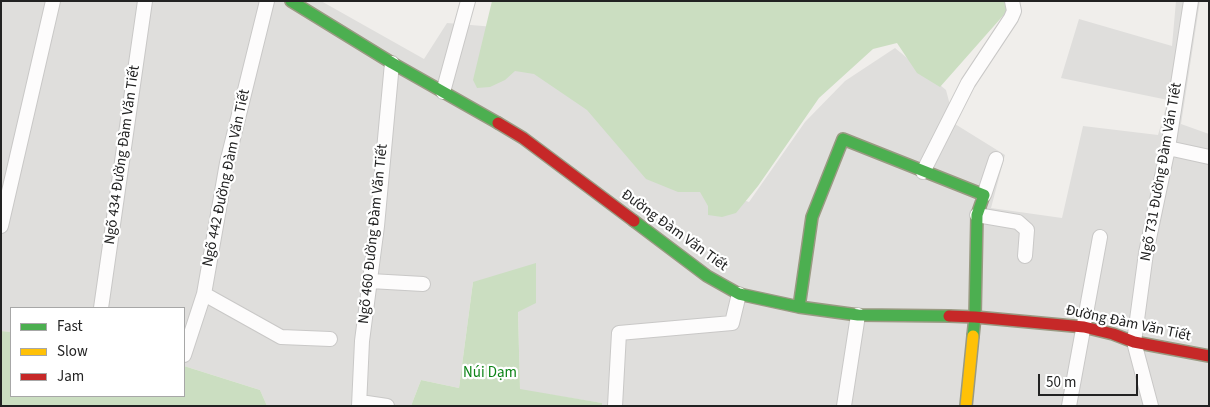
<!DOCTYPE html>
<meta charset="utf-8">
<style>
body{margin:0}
#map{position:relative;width:1210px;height:407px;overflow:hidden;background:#f0eeeb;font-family:"Source Sans 3",sans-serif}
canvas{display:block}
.frame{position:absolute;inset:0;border:2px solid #222;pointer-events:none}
.legend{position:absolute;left:10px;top:307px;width:175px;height:90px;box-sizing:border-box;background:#fff;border:1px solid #a7a7a7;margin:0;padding:6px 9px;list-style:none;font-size:15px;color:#222}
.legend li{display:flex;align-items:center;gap:10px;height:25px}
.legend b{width:25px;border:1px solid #a7a7a7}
.scale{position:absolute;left:1038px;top:374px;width:100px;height:22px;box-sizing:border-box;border:2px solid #222;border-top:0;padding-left:6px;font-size:15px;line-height:18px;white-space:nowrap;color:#222;-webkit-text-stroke:4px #fff;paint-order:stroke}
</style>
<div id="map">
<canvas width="1210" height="407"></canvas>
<div class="frame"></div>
<ul class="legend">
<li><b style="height:6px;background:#4caf50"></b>Fast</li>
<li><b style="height:6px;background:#ffc107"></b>Slow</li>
<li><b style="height:6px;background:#c62828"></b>Jam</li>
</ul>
<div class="scale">50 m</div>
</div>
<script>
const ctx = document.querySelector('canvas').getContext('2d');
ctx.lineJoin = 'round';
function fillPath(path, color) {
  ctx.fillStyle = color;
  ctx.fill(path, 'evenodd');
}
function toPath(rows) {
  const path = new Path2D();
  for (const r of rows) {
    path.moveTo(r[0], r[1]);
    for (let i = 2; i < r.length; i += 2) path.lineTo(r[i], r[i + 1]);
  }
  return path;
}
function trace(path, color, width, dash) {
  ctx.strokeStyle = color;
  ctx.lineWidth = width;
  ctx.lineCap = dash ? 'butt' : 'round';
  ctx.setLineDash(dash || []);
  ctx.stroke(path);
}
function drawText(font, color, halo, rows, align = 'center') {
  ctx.font = font + ' "Source Sans 3",sans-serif';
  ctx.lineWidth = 4.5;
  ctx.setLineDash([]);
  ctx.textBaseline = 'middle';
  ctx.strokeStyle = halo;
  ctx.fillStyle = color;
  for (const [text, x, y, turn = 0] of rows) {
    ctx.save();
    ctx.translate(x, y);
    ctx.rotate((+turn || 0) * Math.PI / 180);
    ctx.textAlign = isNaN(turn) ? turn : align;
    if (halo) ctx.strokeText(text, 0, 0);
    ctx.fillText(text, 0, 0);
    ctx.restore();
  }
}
const residential = toPath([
 [1,1,321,1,424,59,447,23,566,33,659,171,749,202,805,122,845,81,895,48,946,90,955,124,1005,155,991,208,1062,218,1083,126,1158,135,1168,100,1061,78,1079,19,1172,46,1176,1,1200,1,1181,124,1209,134,1209,406,602,406,602,403,520,390,518,311,473,282,459,388,421,380,411,406,267,406,260,390,184,366,184,308,11,308,11,332,1,331]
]);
const forest = toPath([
 [492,1,1016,1,940,87,917,73,897,43,873,49,819,98,758,186,736,213,722,217,708,215,708,206,700,192,678,192,646,179,587,110,534,74,515,71,505,80,490,87,477,88,473,80],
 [536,263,536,303,518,312,520,389,602,403,602,406,411,406,421,380,459,388,473,282],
 [1,331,11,332,11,396,184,396,184,366,260,390,267,406,1,406]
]);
const street = toPath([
 [443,92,468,1],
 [1168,148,1209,157],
 [923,172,968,83,1011,18,1014,11,1012,1],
 [984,195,996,159],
 [977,215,1018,222,1027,230,1025,256],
 [1,226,53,1],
 [370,281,423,284],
 [204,294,281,337,330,339],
 [101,308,145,1],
 [184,355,204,294,227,163,267,1],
 [360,402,387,406],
 [359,406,362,341,377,226,392,63],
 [615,406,619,333,732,323,739,294],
 [844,406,858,315],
 [1069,406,1100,237],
 [1151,406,1134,342,1146,253,1168,148,1191,1]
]);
const fast = toPath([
 [291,1,392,63,498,123],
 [634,221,707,276,739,294,799,307,858,315,949,316],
 [799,307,812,217,843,139,984,195,977,215,975,317,973,336]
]);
const slow = toPath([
 [966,406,973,336]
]);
const jam = toPath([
 [498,123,523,138,634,221],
 [949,316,975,317,1084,327,1113,334,1134,342,1209,356]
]);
const streetNames = [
 ["Ngõ 434 Đường Đàm Văn Tiết",123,155,-82],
 ["Ngõ 731 Đường Đàm Văn Tiết",1162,172,-80],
 ["Ngõ 442 Đường Đàm Văn Tiết",227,178,-78],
 ["Đường Đàm Văn Tiết",674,231,36],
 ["Ngõ 460 Đường Đàm Văn Tiết",374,234,-84],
 ["Đường Đàm Văn Tiết",1128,324,12]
];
const parkNames = [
 ["Núi Dạm",490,374]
];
fillPath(residential, '#dfdedc');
fillPath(forest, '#cbdec1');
trace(street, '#c9c8c7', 16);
trace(fast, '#999a82', 14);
trace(slow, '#999a82', 14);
trace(jam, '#999a82', 14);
trace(street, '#fdfcfc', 14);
trace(fast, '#4caf50', 11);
trace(slow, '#ffc107', 11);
trace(jam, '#c62828', 11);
drawText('15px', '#222', '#fff', streetNames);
drawText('15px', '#0c8416', '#fff', parkNames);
</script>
